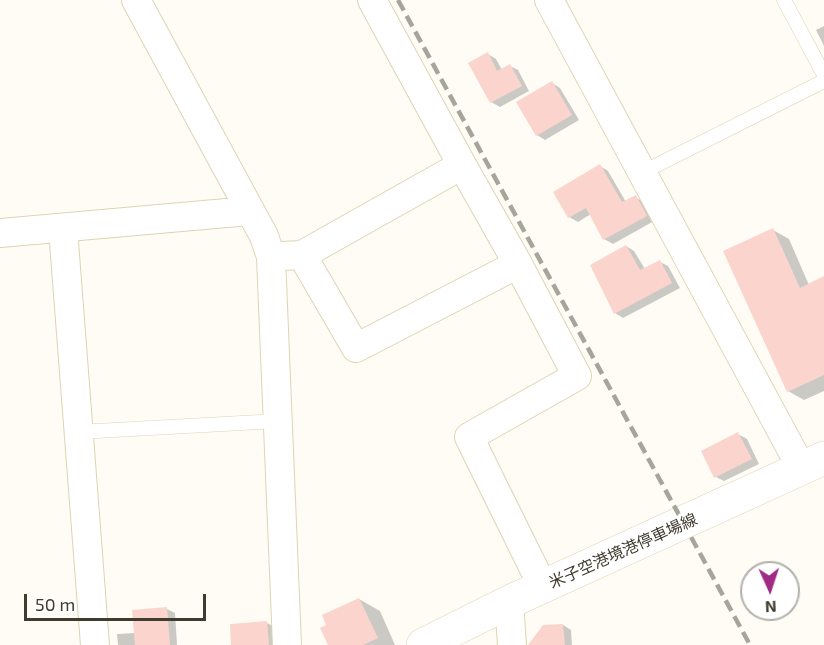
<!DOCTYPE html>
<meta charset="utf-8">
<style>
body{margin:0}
#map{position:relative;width:824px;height:645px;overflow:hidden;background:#fefcf5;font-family:"Exo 2",sans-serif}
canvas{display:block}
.north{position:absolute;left:740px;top:561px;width:60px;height:60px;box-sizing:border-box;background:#fff;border:2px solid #b2b1ab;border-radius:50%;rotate:177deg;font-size:16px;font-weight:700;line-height:24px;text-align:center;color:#3f3b2e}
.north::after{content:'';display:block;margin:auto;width:21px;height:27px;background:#a02b85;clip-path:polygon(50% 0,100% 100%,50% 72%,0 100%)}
.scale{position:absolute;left:24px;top:594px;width:182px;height:27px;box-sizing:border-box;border:3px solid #3f3b2e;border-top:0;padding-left:8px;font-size:18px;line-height:21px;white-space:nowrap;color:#3f3b2e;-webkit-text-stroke:4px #fff;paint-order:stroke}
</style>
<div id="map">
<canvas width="824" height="645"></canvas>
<div class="north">N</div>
<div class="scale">50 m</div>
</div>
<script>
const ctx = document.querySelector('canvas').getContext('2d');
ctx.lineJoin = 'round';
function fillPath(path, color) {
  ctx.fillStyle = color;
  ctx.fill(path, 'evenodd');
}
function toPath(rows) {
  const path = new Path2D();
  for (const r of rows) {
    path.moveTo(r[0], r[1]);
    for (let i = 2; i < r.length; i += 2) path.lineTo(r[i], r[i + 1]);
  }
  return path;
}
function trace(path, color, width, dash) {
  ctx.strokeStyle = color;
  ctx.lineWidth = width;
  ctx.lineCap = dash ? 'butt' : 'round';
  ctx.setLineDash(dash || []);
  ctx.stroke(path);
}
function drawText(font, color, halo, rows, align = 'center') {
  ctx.font = font + ' "Exo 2","Noto Sans JP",sans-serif';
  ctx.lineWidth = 6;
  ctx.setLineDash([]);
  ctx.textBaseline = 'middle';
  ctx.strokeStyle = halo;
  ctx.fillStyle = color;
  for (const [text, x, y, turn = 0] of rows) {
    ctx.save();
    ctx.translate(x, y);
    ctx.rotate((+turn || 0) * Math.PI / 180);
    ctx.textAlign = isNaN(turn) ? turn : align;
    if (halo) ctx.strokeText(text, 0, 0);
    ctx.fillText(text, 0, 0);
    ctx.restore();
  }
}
const shadow = toPath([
 [824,26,824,46,816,30],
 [488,54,496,59,502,70,510,66,518,70,529,91,500,107,491,102],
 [552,83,560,88,579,120,545,140,537,135],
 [600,166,608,171,626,202,635,197,644,202,654,221,613,244,604,239,591,214,578,222,569,217],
 [773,230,789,239,809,285,824,278,824,391,804,400,788,391],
 [626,246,634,251,645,269,660,262,668,266,680,288,623,318,615,313],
 [738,434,747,439,759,464,724,481,716,477],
 [359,599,380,611,395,645,330,645],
 [167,609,175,613,177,645,118,645,117,634,135,633],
 [267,623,275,627,276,645,233,645],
 [563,625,571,630,572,645,531,645,544,627]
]);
const building = toPath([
 [488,52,497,71,510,64,522,86,490,103,468,63],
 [552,81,572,115,536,136,516,102],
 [600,164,622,202,636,195,647,216,603,240,586,208,568,218,553,192],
 [773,228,800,288,824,276,824,375,787,392,723,251],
 [626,245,640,270,660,260,672,283,614,314,590,265],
 [738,432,752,459,714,478,701,451],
 [359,598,378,638,363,645,328,645,320,628,326,625,322,615],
 [167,607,170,645,135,645,132,610],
 [267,621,269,645,231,645,230,624],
 [563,624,565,645,528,645,543,625]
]);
const lane = toPath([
 [784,0,824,75],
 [643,172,824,81],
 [78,432,278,421]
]);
const street = toPath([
 [136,0,264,236,271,257,287,645],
 [549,0,802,469],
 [63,229,95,645],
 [0,233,249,211],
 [302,255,356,348,518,264,462,165],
 [282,256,302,255,462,165,372,0],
 [518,264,577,376,469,437,543,587],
 [509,602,512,645]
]);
const secondary = toPath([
 [423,645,509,602,824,458]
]);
const rail = toPath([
 [398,0,750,645]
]);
const streetNames = [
 ["米子空港境港停車場線",623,551,-24]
];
fillPath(shadow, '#0003');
fillPath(building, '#fad4cd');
trace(lane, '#ded4b4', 15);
trace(street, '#ded4b4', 30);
trace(secondary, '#ded4b4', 34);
trace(lane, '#fff', 14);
trace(street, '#fff', 28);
trace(secondary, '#fff', 33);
trace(rail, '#a7a49a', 4.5, [12, 6]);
drawText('16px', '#3f3b2e', '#fff', streetNames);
</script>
